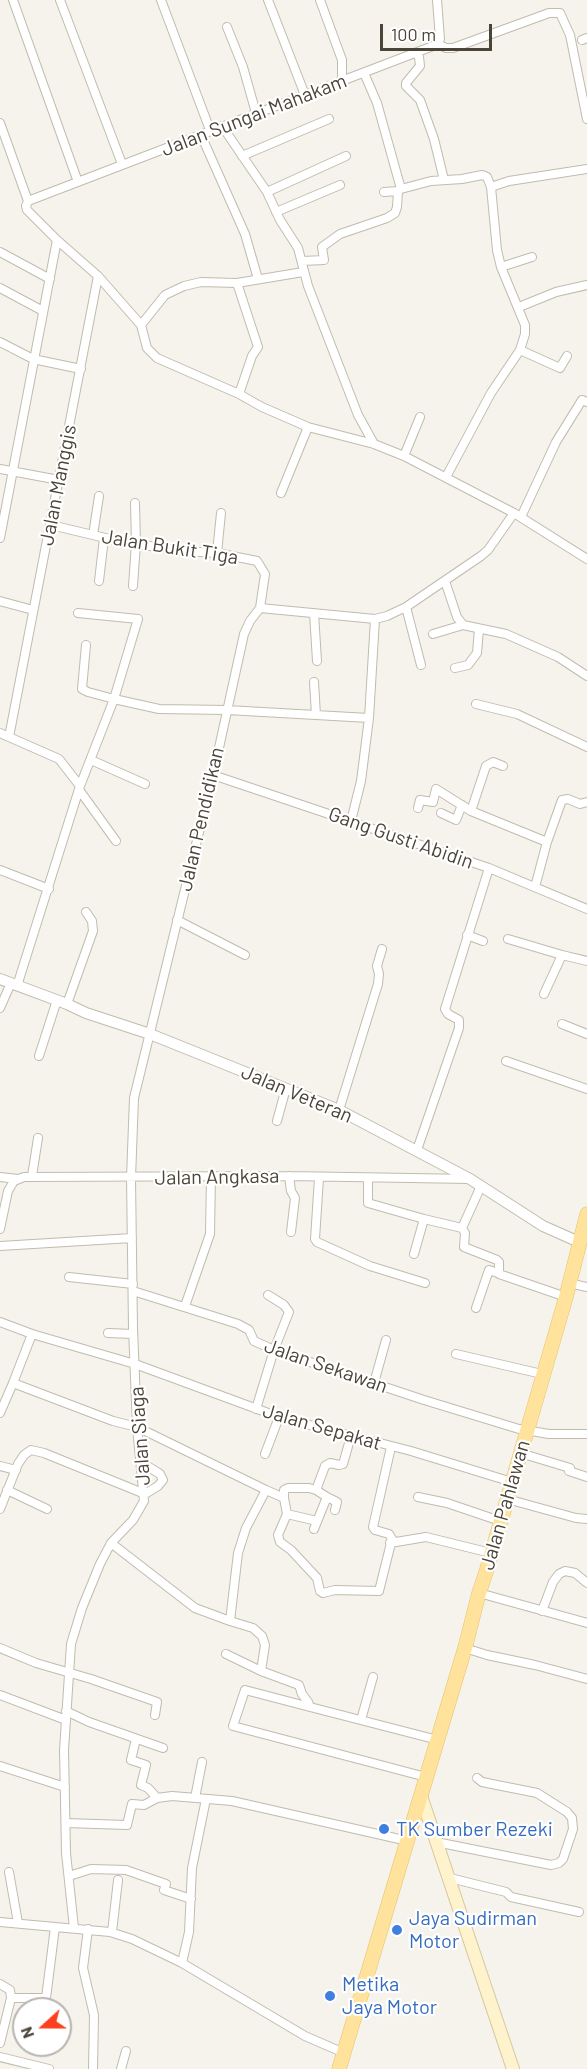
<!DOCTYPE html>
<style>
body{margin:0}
#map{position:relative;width:587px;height:2069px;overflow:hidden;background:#f6f3ec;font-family:Barlow,sans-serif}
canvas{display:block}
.north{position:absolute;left:12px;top:1997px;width:60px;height:60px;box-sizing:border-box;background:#fff;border:2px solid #b7b4b0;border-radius:50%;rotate:249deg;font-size:16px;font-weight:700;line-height:24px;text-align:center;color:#4b4439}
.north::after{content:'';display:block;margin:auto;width:21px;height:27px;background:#fc3f1d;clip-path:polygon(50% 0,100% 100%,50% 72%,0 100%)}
.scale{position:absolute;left:380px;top:24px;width:112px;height:27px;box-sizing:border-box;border:3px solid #4b4439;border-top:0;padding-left:8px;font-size:18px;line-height:21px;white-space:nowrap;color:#4b4439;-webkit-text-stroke:4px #fff;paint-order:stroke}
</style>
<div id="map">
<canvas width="587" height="2069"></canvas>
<div class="north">N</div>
<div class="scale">100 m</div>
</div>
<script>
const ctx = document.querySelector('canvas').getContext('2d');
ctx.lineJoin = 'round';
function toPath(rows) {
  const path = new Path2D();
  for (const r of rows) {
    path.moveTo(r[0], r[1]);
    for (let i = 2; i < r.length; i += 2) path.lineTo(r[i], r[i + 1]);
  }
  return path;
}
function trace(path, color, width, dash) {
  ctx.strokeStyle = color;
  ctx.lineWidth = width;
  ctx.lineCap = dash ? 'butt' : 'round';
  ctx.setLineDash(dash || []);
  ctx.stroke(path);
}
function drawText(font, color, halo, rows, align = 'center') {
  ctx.font = font + ' Barlow,sans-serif';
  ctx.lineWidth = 4.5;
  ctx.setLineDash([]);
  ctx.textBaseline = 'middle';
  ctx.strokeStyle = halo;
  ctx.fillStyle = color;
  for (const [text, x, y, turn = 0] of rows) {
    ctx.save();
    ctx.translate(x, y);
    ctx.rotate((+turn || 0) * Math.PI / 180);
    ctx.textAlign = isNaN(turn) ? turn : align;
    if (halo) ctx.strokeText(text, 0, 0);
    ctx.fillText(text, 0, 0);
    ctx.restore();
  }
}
const minor = toPath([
 [13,0,78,182],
 [60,0,122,164],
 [161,0,210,130],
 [268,0,305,95],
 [320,0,342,60,342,82],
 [227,27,243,67,256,113],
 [582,40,587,38],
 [438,44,446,48,453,48,549,13,560,13,570,35,587,119],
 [416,53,419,57,420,66,406,83,406,86,420,100,434,139,444,180],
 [364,73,377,103,401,189],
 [0,123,28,201],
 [222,126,267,192,280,220,298,248,308,286,358,415,374,444],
 [201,135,245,234,258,279],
 [242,156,329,119],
 [267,192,346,156],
 [384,192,398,191],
 [28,201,433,46,438,44,440,39,437,0],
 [276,212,340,185],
 [0,252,50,279],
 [302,261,324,260,322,247,340,234,387,218,395,213,397,207,398,191,401,189,431,181,462,179,482,175,487,177,491,187],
 [501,267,532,257],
 [98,276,141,325,147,348,157,358,239,394,262,407,308,427,374,444,404,456,514,513],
 [237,283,258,347,252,356,239,394],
 [0,288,43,311],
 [519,307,556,292,587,285],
 [141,325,165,295,184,286,201,282,237,283,303,272],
 [0,342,33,359,81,369],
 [520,350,560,368,567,356],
 [404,456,420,417],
 [0,469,59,480],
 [446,477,491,393,520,350,525,334,525,325,501,267,497,250,491,187,509,181,587,169],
 [281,493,308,427],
 [521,517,556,442,582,400,587,402],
 [51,525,118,541,182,551,217,553,257,561,265,574,260,608],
 [93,535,99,496],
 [0,538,57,240],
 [217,553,221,513],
 [99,581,104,538],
 [445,581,457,617,463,625,506,634,558,657,587,676],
 [133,586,136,543,135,503],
 [0,601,33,610],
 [406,607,421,665],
 [260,608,375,619,387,616,406,607,481,556,488,550,514,513,587,559],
 [78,613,138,619,114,699,80,786],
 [314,613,317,661],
 [433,634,463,625],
 [86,645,82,689,88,692,114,699,159,709,227,710,369,718],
 [455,668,468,665,477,653,479,629],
 [314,682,316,715],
 [476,704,517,714,587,747],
 [0,733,9,737,98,276,57,240,27,210,26,206,28,201],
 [9,737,59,759,80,786,17,986],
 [91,760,145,784],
 [503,766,493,762,486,766,471,811,547,842],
 [213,775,489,868,587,909],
 [80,791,116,841],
 [418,808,420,800,433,802,436,789,471,811],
 [441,813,456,820,462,805],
 [351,821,361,781,369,718,375,619],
 [0,870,49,889],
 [535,887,547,842,562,800,568,799,580,804,587,802],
 [177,920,245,955],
 [467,935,483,941],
 [508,939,562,955],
 [544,994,562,955,587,961],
 [67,1004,93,931,92,921,86,912],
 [0,1008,11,983],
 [562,1024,587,1034],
 [39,1056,57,1000],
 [506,1061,587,1089],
 [339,1110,378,984,379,974,377,966,382,949],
 [277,1121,286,1088],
 [417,1150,459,1028,459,1020,448,1014,445,1009,489,868],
 [32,1176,38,1138],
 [289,1176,291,1191,295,1198,291,1232],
 [0,1177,18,1179],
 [319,1178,315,1239,317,1242,370,1266,425,1283],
 [368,1178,368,1203,424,1219],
 [462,1228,465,1233,464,1247,497,1260,499,1262,499,1274,566,1297],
 [0,1229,8,1191,14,1181,24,1177,289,1176,470,1179],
 [0,1246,132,1238],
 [414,1254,424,1219,462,1228,481,1186],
 [69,1277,133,1284],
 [569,1283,587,1287],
 [133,1291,238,1324,249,1330,254,1341,274,1350,424,1400,519,1429,549,1434,587,1434],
 [185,1306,210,1234,211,1177],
 [476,1308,489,1270,498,1273],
 [0,1322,32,1334,135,1364,279,1417,411,1451,512,1482],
 [108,1333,133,1334],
 [32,1334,13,1383,113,1421,137,1427,266,1490,246,1528,238,1553,230,1621,253,1628,262,1636,265,1645,261,1671,299,1685,302,1694,308,1702,310,1707,438,1740],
 [456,1354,542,1374],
 [374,1383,386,1340],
 [256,1409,274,1350,289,1312,284,1305,268,1295],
 [0,1413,13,1383],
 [520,1453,570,1468,569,1471,587,1477],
 [265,1454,279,1417],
 [0,1466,16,1470],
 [7,1490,47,1509],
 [266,1490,284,1498],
 [327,1497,337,1502,335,1510],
 [418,1497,447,1503,500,1521],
 [507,1499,576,1518,587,1519],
 [0,1509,18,1464,24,1455,31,1450,44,1453,145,1494,158,1486,163,1480,160,1474,141,1462],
 [287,1514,284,1498,284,1490,288,1488,309,1488,316,1490],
 [317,1521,287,1514,278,1535,280,1542,291,1550,317,1578,320,1591,323,1593,335,1590,379,1591,392,1539,389,1534,375,1530,373,1527,391,1447],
 [314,1529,327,1497,316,1490,325,1466,330,1463,339,1465,343,1464,351,1436],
 [111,1543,195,1608,230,1621],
 [390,1543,426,1537,491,1553],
 [479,1593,587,1623],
 [542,1611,553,1582,559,1574,565,1571,575,1573,587,1583],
 [0,1648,36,1663,91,1679,157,1702,155,1715],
 [465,1648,487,1655,535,1665,587,1679],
 [226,1654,261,1671],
 [0,1695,66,1720],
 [310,1707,245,1690,233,1726,426,1777],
 [66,1711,89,1722,163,1748],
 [361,1720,373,1677],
 [135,1743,131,1760,146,1765,141,1785,148,1788,157,1798],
 [0,1766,65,1787],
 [195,1798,202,1762],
 [66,1823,127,1825,132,1804,144,1805,157,1798,172,1796,232,1801,408,1841],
 [436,1842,551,1865,559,1863,563,1859,573,1829,572,1818,567,1812,537,1793,482,1782,477,1778],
 [9,1872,18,1923],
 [69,1876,91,1869,126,1870,166,1884,164,1890,191,1899],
 [450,1878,506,1892,511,1897,579,1912],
 [0,1922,110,1932,132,1939,182,1963,305,2036,344,2053],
 [74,1928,66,1853,64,1750,71,1644,82,1608,100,1564,111,1543,133,1520,144,1501,137,1427,133,1328,131,1178,134,1098,213,775,244,634,250,621,260,608],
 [88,1929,83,1968,94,2015,93,2069],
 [112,1932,118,1880],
 [182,1963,189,1932,192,1868,206,1799],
 [0,1984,10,1990,11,1998,46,1998,55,1927],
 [0,2043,11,1998],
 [0,2057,49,2069],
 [121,2069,126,2051]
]);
const tertiary = toPath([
 [0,979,67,1004,86,1013,150,1034,339,1110,470,1179,543,1226,579,1242]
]);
const secondary = toPath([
 [421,1796,513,2069]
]);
const primary = toPath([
 [339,2069,465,1648,479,1593,487,1569,566,1297,587,1214]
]);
const markers = [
 [384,1829,6,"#3f7fe0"],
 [397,1930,6,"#3f7fe0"],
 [330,1996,6,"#3f7fe0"]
];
const streetNames = [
 ["Jalan Sungai Mahakam",254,115,-21],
 ["Jalan Manggis",58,485,-79],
 ["Jalan Bukit Tiga",170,547,9],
 ["Jalan Pendidikan",201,819,-77],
 ["Gang Gusti Abidin",401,838,19],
 ["Jalan Veteran",297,1094,23],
 ["Jalan Angkasa",217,1177,-1],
 ["Jalan Sekawan",326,1366,19],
 ["Jalan Sepakat",322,1427,16],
 ["Jalan Siaga",140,1436,-94],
 ["Jalan Pahlawan",505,1505,-74]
];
const shopNames = [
 ["TK Sumber Rezeki",396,1829],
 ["Jaya Sudirman",409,1918],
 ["Motor",409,1941],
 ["Metika",342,1984],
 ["Jaya Motor",342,2007]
];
trace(minor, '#c2bbae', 10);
trace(tertiary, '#c2bbae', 12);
trace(secondary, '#d6c79b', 14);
trace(primary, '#e6c16a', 15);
trace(minor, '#fff', 8);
trace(tertiary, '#fff', 10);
trace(secondary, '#fff3cd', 12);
trace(primary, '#ffe39c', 14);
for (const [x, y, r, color] of markers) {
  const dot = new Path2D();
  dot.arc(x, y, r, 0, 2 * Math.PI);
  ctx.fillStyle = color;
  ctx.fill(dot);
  trace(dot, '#fff', 2);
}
drawText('20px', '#4b4439', '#fff', streetNames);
drawText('20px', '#366cbe', '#fff', shopNames, 'left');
</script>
